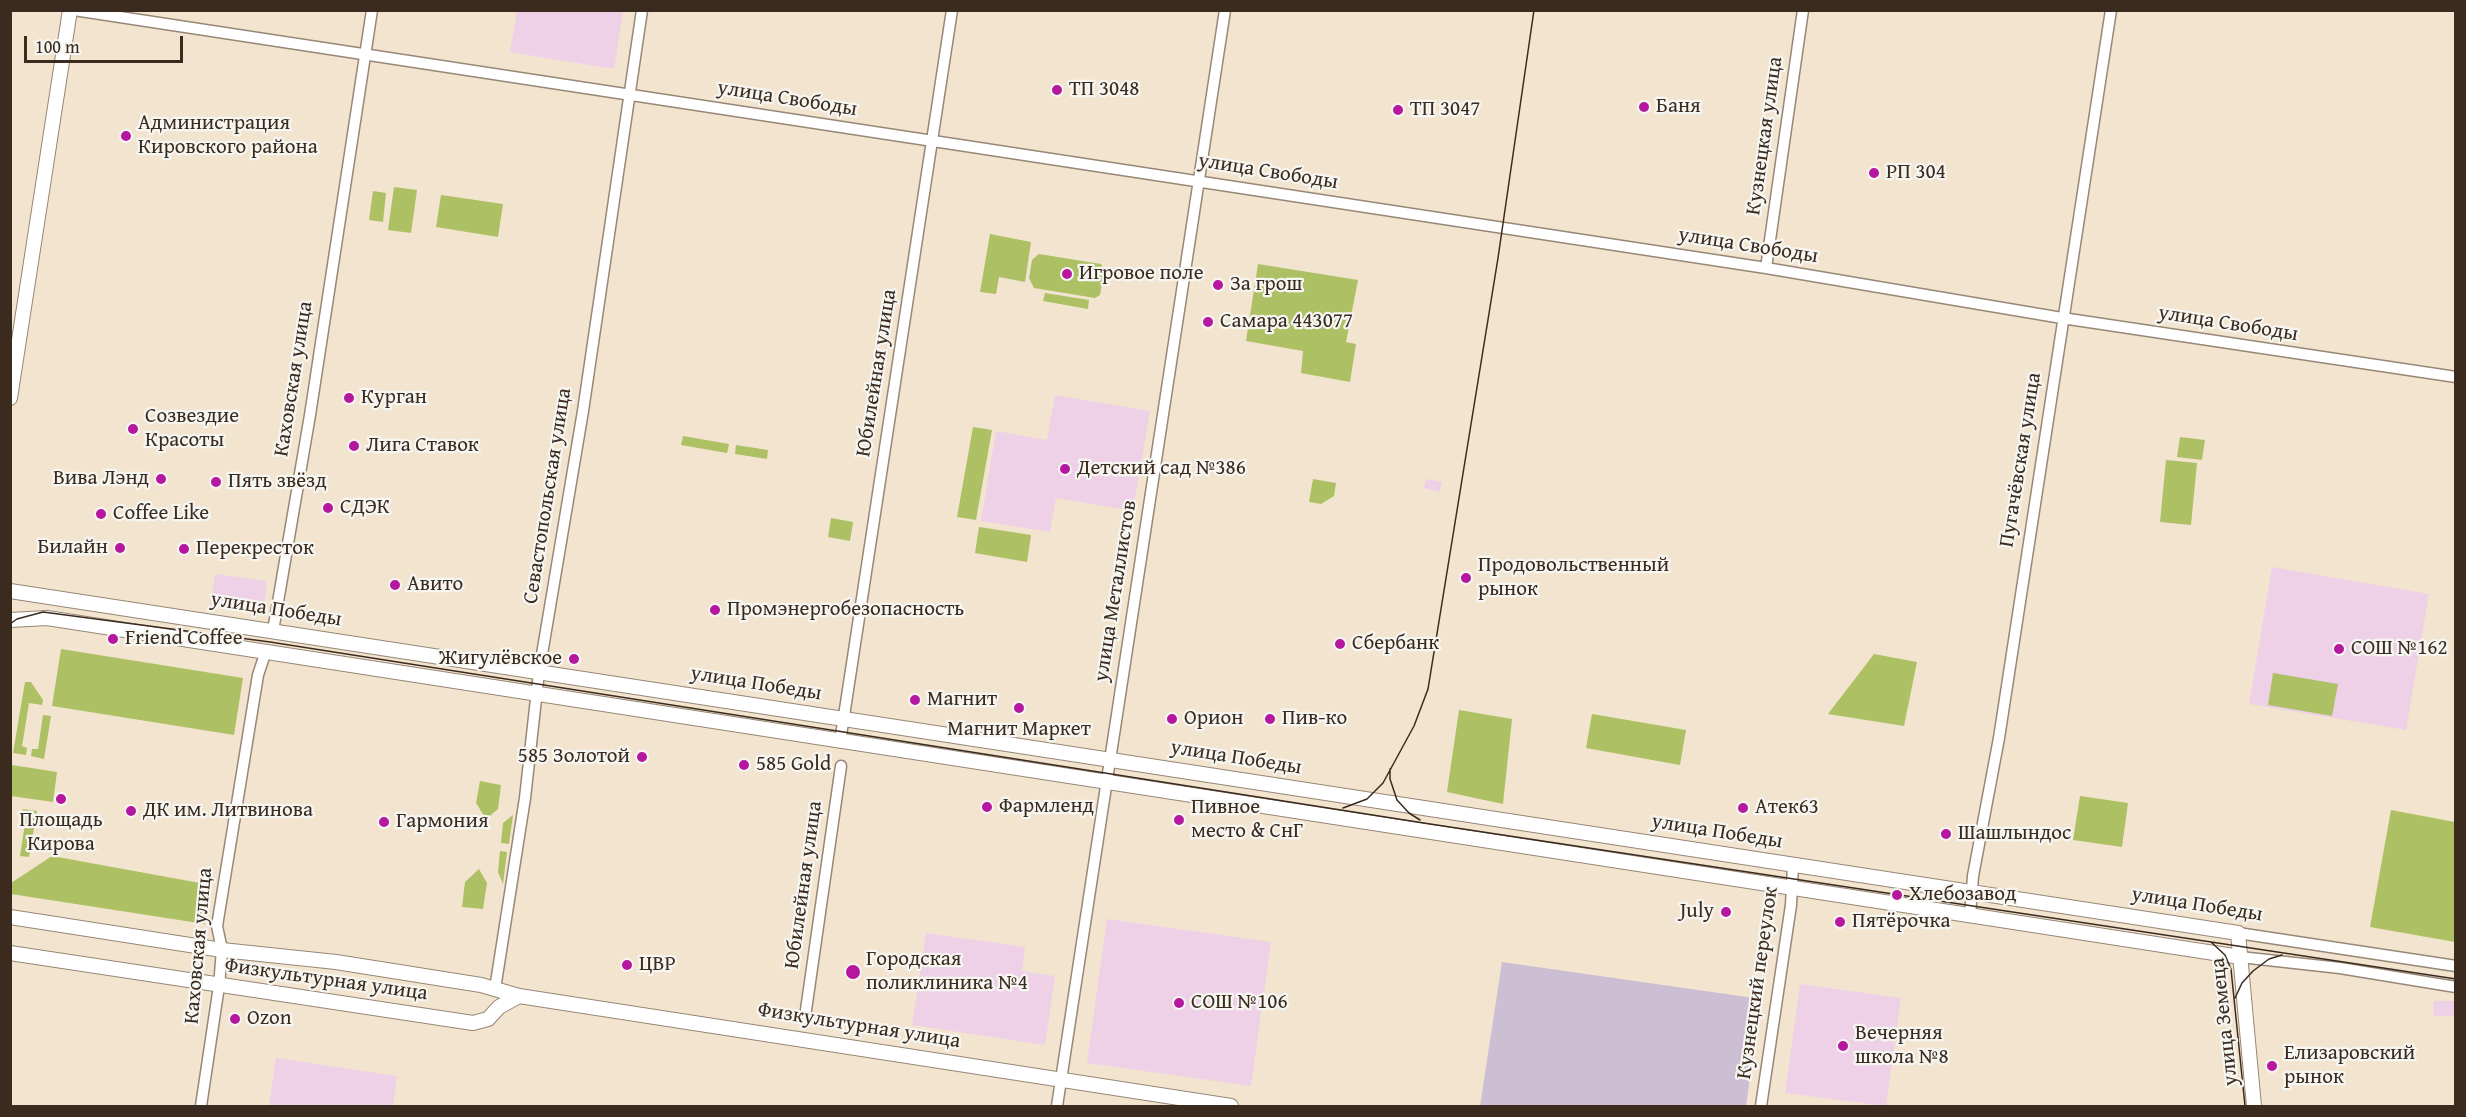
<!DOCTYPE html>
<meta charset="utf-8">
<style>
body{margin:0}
#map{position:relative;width:2466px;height:1117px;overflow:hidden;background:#f3e4cf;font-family:"Gentium Book Plus",serif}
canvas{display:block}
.frame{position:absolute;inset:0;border:12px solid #3b2a1e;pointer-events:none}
.scale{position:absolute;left:24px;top:36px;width:159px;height:27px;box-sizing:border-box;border:3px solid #3b2a1e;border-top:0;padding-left:8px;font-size:18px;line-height:21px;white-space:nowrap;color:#3b2a1e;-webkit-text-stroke:4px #f6f6f2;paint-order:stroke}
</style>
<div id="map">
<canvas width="2466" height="1117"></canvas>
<div class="frame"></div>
<div class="scale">100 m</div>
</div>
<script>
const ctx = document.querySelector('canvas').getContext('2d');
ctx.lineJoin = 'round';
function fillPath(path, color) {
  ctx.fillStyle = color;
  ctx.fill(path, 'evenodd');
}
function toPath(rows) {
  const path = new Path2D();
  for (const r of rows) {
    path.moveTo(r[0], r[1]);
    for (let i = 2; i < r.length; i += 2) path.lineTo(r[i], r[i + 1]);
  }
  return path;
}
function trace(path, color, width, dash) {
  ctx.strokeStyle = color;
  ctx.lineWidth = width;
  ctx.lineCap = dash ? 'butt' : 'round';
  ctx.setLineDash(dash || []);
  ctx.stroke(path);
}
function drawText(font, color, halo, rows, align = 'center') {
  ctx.font = font + ' "Gentium Book Plus",serif';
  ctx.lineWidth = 4.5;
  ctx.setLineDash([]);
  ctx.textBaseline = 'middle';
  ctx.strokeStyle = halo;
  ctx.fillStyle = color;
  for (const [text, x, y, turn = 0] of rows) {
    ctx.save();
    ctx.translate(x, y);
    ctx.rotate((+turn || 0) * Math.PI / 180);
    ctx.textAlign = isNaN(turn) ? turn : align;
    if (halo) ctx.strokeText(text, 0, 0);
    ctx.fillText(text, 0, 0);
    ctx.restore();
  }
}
const built = toPath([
 [517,11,623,11,614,69,510,52],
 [1055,395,1150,411,1133,511,1056,498,1050,532,981,521,996,431,1047,440],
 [1426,479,1442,482,1440,492,1424,488],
 [2272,567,2429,594,2406,730,2249,704],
 [215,574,267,581,263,612,210,605],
 [1107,919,1271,942,1251,1086,1087,1063],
 [926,933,1025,947,1022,971,1055,976,1045,1045,912,1025],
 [1800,984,1901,998,1886,1106,1785,1093],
 [2434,1001,2455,1001,2455,1016,2433,1016],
 [276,1058,397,1076,393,1106,269,1106]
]);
const industrial = toPath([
 [1502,962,1761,999,1746,1106,1480,1106]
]);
const green = toPath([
 [394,187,417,190,411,233,388,230],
 [373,191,386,193,383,222,369,220],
 [441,195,503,204,498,237,436,227],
 [990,234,1031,242,1025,282,999,277,996,294,980,292],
 [1039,254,1101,264,1104,270,1100,295,1095,298,1034,288,1029,278,1032,260],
 [1258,264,1358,280,1346,342,1356,344,1350,382,1301,373,1303,351,1246,341],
 [1045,293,1089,300,1088,309,1043,301],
 [973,427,992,430,976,520,957,517],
 [683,436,729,444,727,453,681,445],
 [2180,437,2205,440,2202,460,2177,457],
 [736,445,768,450,767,459,735,454],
 [2166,460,2197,463,2191,525,2160,522],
 [1313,479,1336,483,1334,496,1321,504,1309,502],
 [831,518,853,522,850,541,828,537],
 [979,527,1031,535,1027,562,975,553],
 [61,649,243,678,234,735,52,706],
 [1874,654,1917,662,1904,726,1828,714],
 [2273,673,2338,684,2332,716,2268,705],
 [25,682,31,682,43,700,42,705,29,703,22,746,27,748,26,755,13,753],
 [1459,710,1512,719,1503,804,1447,792],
 [1592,714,1686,730,1680,765,1586,748],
 [43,715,51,716,44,759,31,756,32,749,38,749],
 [12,765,57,772,53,802,11,796],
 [480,781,501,785,498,809,486,819,476,803],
 [2080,796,2128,803,2122,847,2073,840],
 [23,809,37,811,29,857,20,856,26,817,21,816],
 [2391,810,2455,822,2455,942,2370,927],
 [513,815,509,844,501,843,503,823],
 [500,851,507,852,503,884,498,872],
 [52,856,211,885,205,924,11,894,11,883],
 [479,869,487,883,483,909,462,907,465,882]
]);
const minor = toPath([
 [74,10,1766,268,2062,318,2456,377],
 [1766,268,1803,10],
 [273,631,310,415,372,10],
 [840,742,952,10],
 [1970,916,1973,876,1999,738,2111,10],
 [2238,933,2456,966],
 [2240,957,2340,968,2456,987],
 [495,989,525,798,539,672,583,411,642,10],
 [806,1010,841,766],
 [201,1106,219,986,222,950,217,926,258,675,266,651],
 [1057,1106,1225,10],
 [1761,1106,1791,905,1793,865]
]);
const major = toPath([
 [10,398,70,10],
 [10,591,2238,933,2254,1106],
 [10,620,47,618,2240,957],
 [10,917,222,950,336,962,481,985,519,996,1231,1106],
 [10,953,473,1023,488,1019,499,1007,519,996]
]);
const tram = toPath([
 [10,624,17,619,43,612,270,642,1430,824,2456,979],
 [1390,769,1390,779,1397,800,1409,813,1420,820],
 [1343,808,1367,799,1383,783,1414,726,1428,689,1498,258,1534,10],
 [2211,942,2225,955,2231,969,2245,1106],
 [2235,998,2242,983,2253,971,2269,959,2282,955]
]);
const markers = [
 [1057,90,6,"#b5179e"],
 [1644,107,6,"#b5179e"],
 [1398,110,6,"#b5179e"],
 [126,136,6,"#b5179e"],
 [1874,173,6,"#b5179e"],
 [1067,274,6,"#b5179e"],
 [1218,285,6,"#b5179e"],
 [1208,322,6,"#b5179e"],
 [349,398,6,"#b5179e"],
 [133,429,6,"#b5179e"],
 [354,446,6,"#b5179e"],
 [1065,469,6,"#b5179e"],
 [161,479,6,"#b5179e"],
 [216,482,6,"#b5179e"],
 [328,508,6,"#b5179e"],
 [101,514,6,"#b5179e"],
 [120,548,6,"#b5179e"],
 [184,549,6,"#b5179e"],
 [1466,578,6,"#b5179e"],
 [395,585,6,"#b5179e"],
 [715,610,6,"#b5179e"],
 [113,639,6,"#b5179e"],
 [1340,644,6,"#b5179e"],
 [2339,649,6,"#b5179e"],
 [574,659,6,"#b5179e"],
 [915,700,6,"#b5179e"],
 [1019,708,6,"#b5179e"],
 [1172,719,6,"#b5179e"],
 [1270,719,6,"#b5179e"],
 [642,757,6,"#b5179e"],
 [744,765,6,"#b5179e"],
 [61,799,6,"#b5179e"],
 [987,807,6,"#b5179e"],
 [1743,808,6,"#b5179e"],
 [131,811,6,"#b5179e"],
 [1179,820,6,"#b5179e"],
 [384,822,6,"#b5179e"],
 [1946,834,6,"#b5179e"],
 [1897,895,6,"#b5179e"],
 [1726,912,6,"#b5179e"],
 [1840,922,6,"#b5179e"],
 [627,965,6,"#b5179e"],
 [853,972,8,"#b5179e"],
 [1179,1003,6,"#b5179e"],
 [235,1019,6,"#b5179e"],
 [1843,1046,6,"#b5179e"],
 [2272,1066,6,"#b5179e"]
];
const poiNames = [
 ["ТП 3048",1069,90],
 ["Баня",1656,107],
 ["ТП 3047",1410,110],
 ["Администрация",138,124],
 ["Кировского района",138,148],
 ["РП 304",1886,173],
 ["Игровое поле",1079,274],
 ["За грош",1230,285],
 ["Самара 443077",1220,322],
 ["Курган",361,398],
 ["Созвездие",145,417],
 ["Красоты",145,441],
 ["Лига Ставок",366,446],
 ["Детский сад №386",1077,469],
 ["Вива Лэнд",149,479,"right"],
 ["Пять звёзд",228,482],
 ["СДЭК",340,508],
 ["Coffee Like",113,514],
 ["Билайн",108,548,"right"],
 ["Перекресток",196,549],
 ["Продовольственный",1478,566],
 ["рынок",1478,590],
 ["Авито",407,585],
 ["Промэнергобезопасность",727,610],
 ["Friend Coffee",125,639],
 ["Сбербанк",1352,644],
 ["СОШ №162",2351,649],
 ["Жигулёвское",562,659,"right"],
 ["Магнит",927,700],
 ["Орион",1184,719],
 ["Пив-ко",1282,719],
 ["Магнит Маркет",1019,730,"center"],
 ["585 Золотой",630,757,"right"],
 ["585 Gold",756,765],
 ["Фармленд",999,807],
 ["Пивное",1191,808],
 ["место & СнГ",1191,832],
 ["Атек63",1755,808],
 ["ДК им. Литвинова",143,811],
 ["Площадь",61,821,"center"],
 ["Кирова",61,845,"center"],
 ["Гармония",396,822],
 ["Шашлындос",1958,834],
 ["Хлебозавод",1909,895],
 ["July",1714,912,"right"],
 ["Пятёрочка",1852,922],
 ["Городская",866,960],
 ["поликлиника №4",866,984],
 ["ЦВР",639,965],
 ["СОШ №106",1191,1003],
 ["Ozon",247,1019],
 ["Вечерняя",1855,1034],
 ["школа №8",1855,1058],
 ["Елизаровский",2284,1054],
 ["рынок",2284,1078]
];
const streetNames = [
 ["улица Свободы",787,99,9],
 ["Кузнецкая улица",1765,136,-82],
 ["улица Свободы",1268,172,9],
 ["улица Свободы",1748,246,9],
 ["улица Свободы",2228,324,9],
 ["Юбилейная улица",877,373,-81],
 ["Каховская улица",294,379,-81],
 ["Пугачёвская улица",2021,460,-81],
 ["Севастопольская улица",548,496,-81],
 ["улица Металлистов",1116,591,-81],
 ["улица Победы",276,610,9],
 ["улица Победы",756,684,9],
 ["улица Победы",1236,758,9],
 ["улица Победы",1717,832,9],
 ["Юбилейная улица",804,885,-82],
 ["улица Победы",2197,905,9],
 ["Каховская улица",199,946,-85],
 ["Физкультурная улица",326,980,8],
 ["Кузнецкий переулок",1758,983,-82],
 ["улица Земеца",2225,1022,-96],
 ["Физкультурная улица",859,1026,9]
];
fillPath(built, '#eed0e7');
fillPath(industrial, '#ccbed3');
fillPath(green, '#adc064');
trace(minor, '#978776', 13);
trace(major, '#978776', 16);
trace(minor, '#fff', 10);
trace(major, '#fff', 14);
trace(tram, '#3b2a1e', 1.5);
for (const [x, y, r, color] of markers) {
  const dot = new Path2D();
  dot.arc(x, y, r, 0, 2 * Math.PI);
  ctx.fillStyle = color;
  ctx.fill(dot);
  trace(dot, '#f6f6f2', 2);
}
drawText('21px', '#3b2a1e', '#f6f6f2', poiNames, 'left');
drawText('21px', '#3b2a1e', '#f6f6f2', streetNames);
</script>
